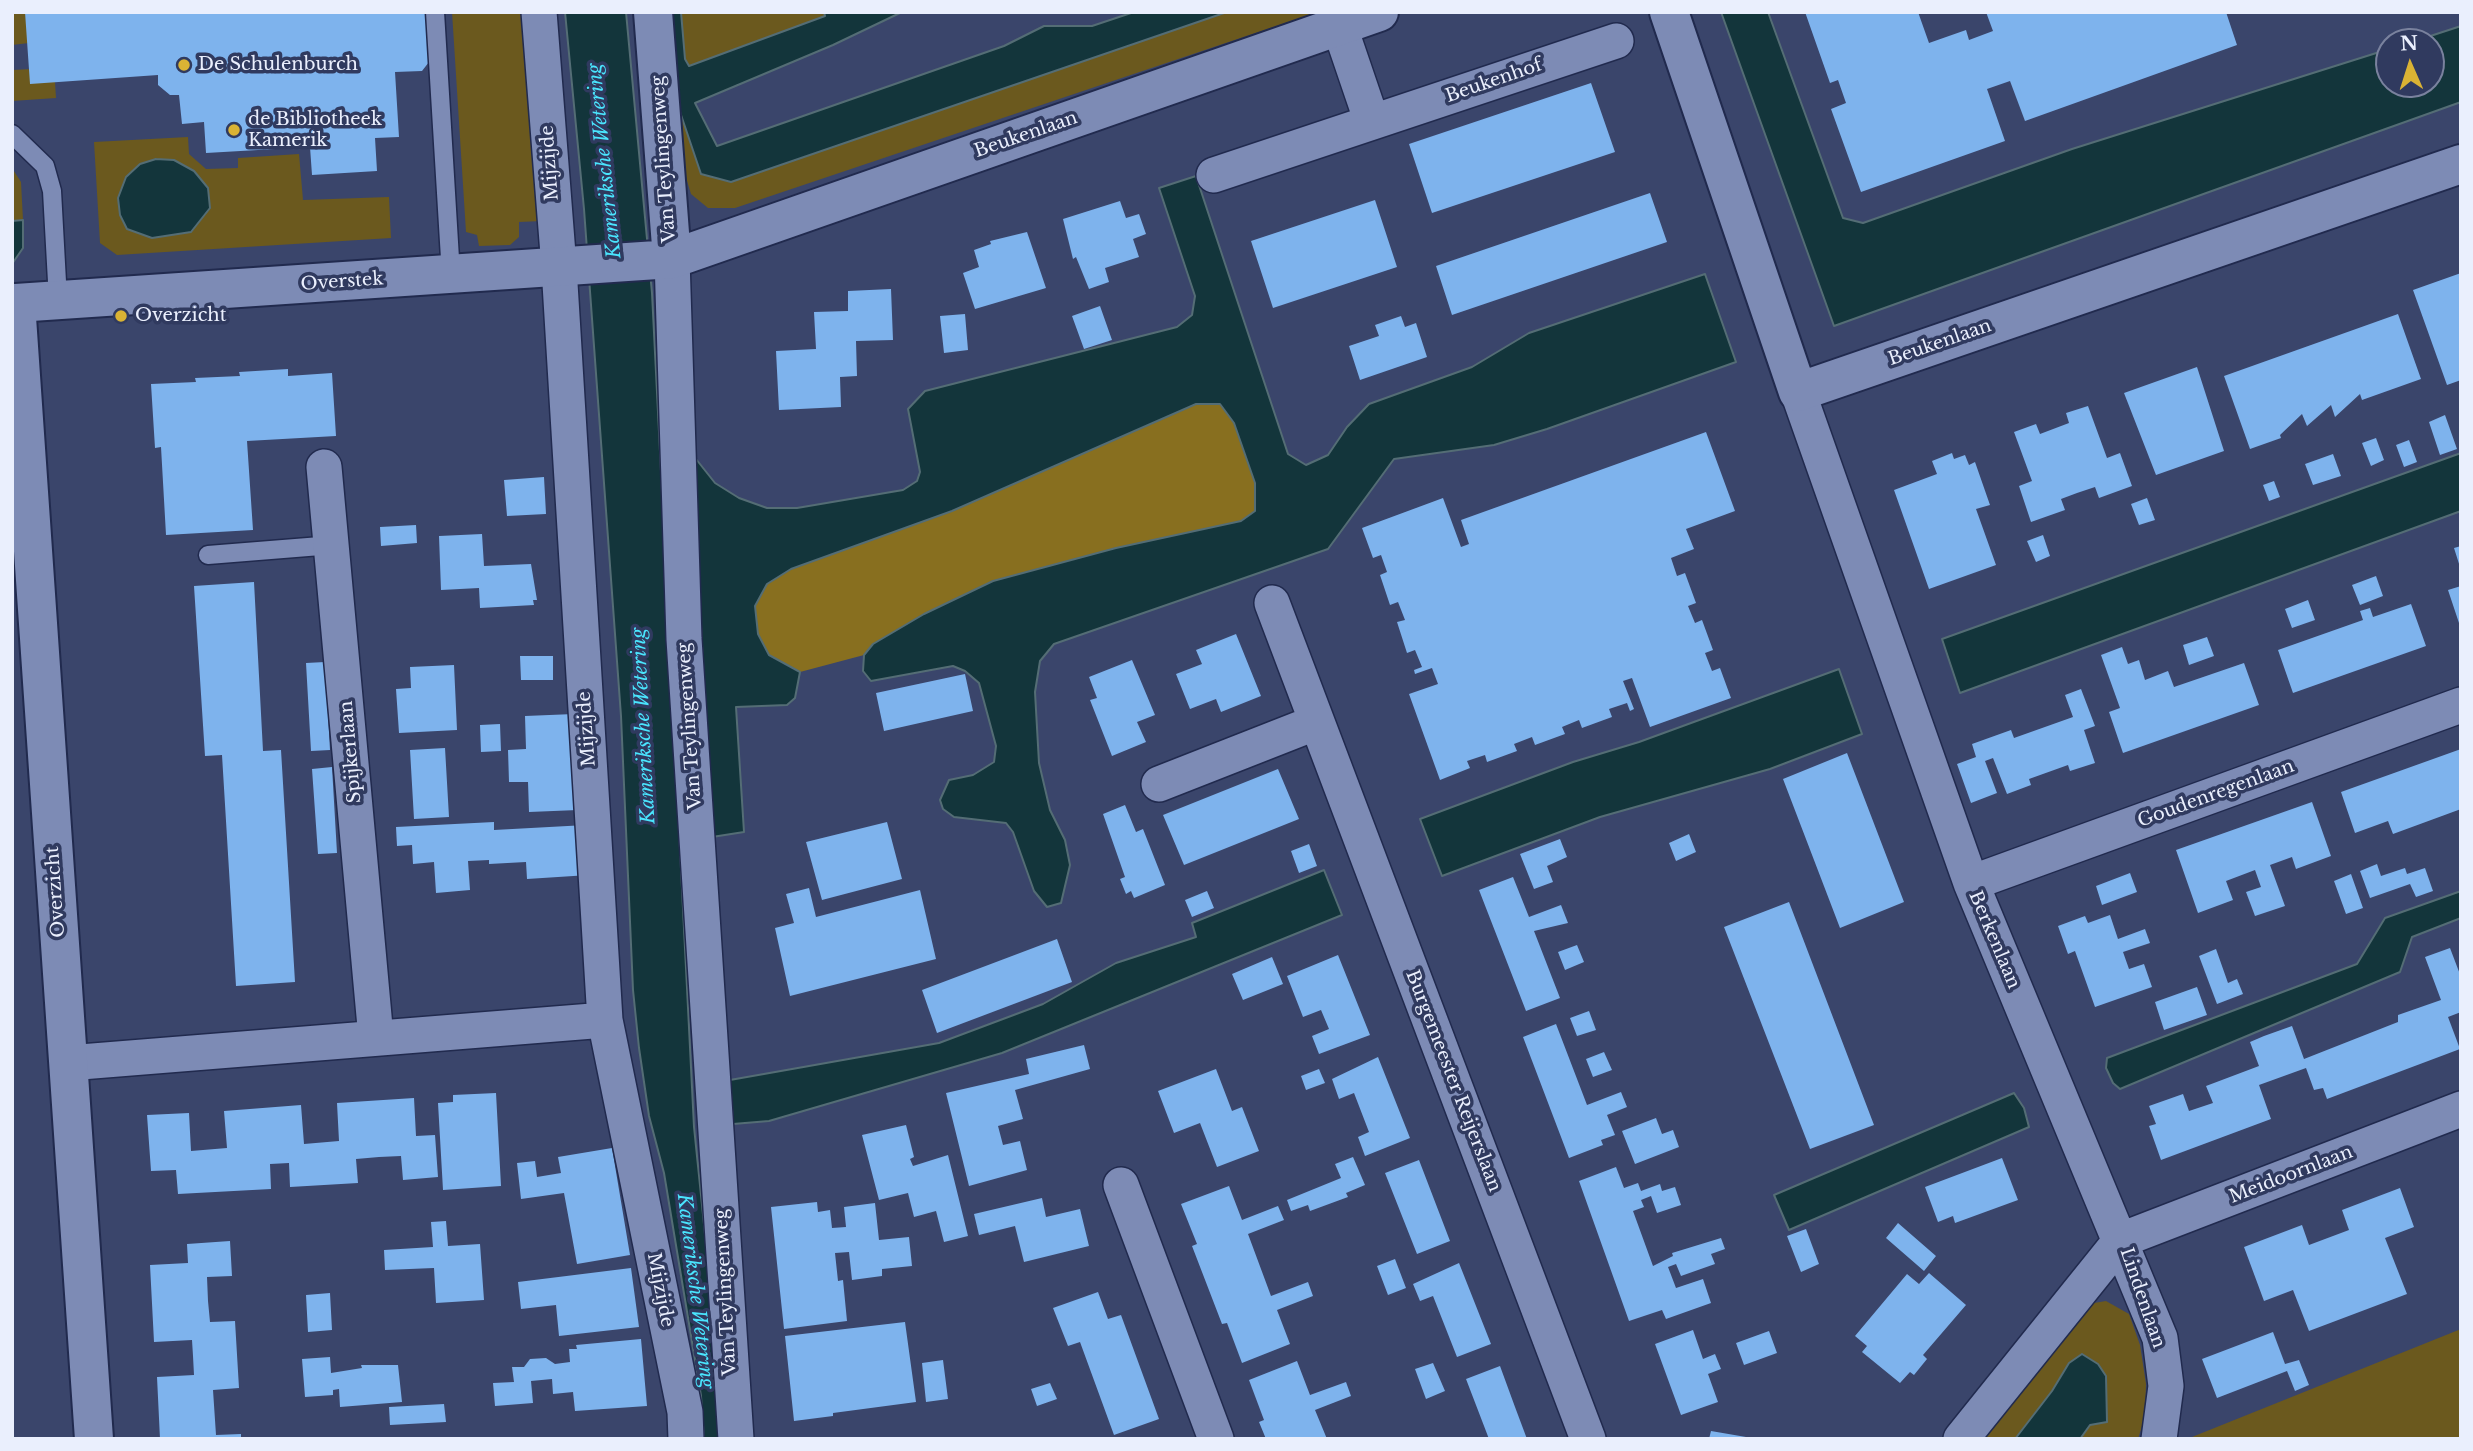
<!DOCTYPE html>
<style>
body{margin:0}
#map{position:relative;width:2473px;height:1451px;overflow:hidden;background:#3a456b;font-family:"Libre Baskerville",serif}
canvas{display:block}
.frame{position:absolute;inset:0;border:14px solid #eaeffd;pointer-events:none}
.north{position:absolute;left:2375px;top:28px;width:70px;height:70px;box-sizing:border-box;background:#303a5f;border:2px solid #7a829e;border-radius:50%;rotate:357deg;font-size:19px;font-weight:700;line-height:28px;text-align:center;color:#eaeffd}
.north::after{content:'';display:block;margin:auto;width:24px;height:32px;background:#dab334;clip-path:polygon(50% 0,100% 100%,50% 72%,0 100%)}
</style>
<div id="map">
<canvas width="2473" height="1451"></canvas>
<div class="frame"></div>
<div class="north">N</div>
</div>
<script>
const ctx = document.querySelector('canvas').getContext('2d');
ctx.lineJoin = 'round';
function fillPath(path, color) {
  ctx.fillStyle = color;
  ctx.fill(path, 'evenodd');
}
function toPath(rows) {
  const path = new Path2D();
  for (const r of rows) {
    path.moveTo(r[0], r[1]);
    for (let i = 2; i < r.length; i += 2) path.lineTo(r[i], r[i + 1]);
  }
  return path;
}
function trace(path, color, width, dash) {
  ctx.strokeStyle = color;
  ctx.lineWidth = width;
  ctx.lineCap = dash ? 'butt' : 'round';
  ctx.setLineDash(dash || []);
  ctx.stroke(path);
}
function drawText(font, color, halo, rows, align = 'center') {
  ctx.font = font + ' "Libre Baskerville",serif';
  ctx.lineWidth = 7;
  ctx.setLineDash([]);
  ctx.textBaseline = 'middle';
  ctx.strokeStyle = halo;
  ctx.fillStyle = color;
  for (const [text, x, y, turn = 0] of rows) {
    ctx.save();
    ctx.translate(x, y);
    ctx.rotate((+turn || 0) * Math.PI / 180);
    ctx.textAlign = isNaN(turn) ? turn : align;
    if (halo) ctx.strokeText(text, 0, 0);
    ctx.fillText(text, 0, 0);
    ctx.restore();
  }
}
const green = toPath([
 [12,12,27,12,29,43,12,45],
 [452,12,525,12,542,221,519,222,519,237,510,245,479,246,477,235,466,232],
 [681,12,824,12,825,16,689,66,685,59],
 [1227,12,1318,12,735,208,708,208,691,194,671,128,673,73,731,182],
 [32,69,55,82,56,98,12,101,12,70],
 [188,137,189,154,206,169,238,168,238,158,299,154,303,200,389,197,391,238,117,255,100,243,94,142],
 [194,171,208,188,210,208,191,232,152,238],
 [12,168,21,182,23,220,12,221],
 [2106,1301,2129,1314,2140,1345,2146,1384,2145,1416,2138,1439,2080,1439,2090,1425,2107,1421,2106,1376,2069,1363,2052,1391,2015,1439,1976,1439,2088,1304],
 [2461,1329,2461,1439,2191,1439,2192,1437]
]);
const forest = toPath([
 [1196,404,1220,404,1234,423,1255,483,1255,511,1241,521,1116,548,993,581,873,644,864,655,800,672,769,655,758,634,755,606,767,584,791,569,952,511]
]);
const water = toPath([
 [565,12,626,12,652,293,694,1127,726,1439,704,1439,701,1396,664,1173,649,1116,639,1048,633,990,621,716,584,209,565,12],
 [668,12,681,12,685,59,689,66,825,16,824,12,902,12,833,45,695,103,717,146,1004,46,1044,26,1092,26,1134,12,1227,12,731,182,701,174,679,109,668,12],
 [1721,12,1768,12,1843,218,1863,223,2072,149,2389,49,2389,84,2431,84,2431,42,2412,42,2461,26,2461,102,1834,326,1721,12],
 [156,159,174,160,194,171,208,188,210,208,191,232,152,238,127,229,120,215,118,198,126,177,140,164,156,159],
 [1196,176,1288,454,1306,465,1328,455,1347,427,1369,404,1472,367,1529,333,1705,274,1736,362,1547,429,1494,445,1394,459,1328,549,1054,644,1040,661,1035,692,1039,763,1050,810,1065,840,1070,865,1061,903,1047,907,1034,891,1013,832,1006,823,954,817,943,809,940,800,949,780,973,775,994,762,996,746,979,683,965,671,953,666,871,681,863,671,864,655,873,644,924,614,993,581,1116,548,1241,521,1255,511,1255,483,1234,423,1220,404,1196,404,952,511,791,569,767,584,755,606,758,634,769,655,800,672,795,698,787,705,736,707,744,832,712,837,692,454,715,483,739,498,767,508,797,508,903,490,917,481,920,472,908,409,925,391,1177,327,1192,315,1195,296,1159,188,1196,176],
 [23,220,23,248,12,264,12,221,23,220],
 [2461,453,2461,511,1960,693,1942,639,2461,453],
 [1839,669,1862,734,1770,769,1600,817,1442,876,1420,819,1573,762,1639,742,1839,669],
 [1324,870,1342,915,1002,1053,769,1121,733,1124,730,1080,939,1043,1043,1004,1116,963,1196,937,1192,923,1324,870],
 [2461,891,2461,918,2412,937,2400,972,2120,1089,2113,1083,2106,1068,2107,1058,2357,964,2385,918,2461,891],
 [2014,1093,2024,1108,2029,1127,1789,1230,1774,1195,2014,1093],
 [2082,1354,2098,1364,2106,1376,2107,1422,2090,1425,2080,1439,2015,1439,2052,1391,2069,1363,2082,1354]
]);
const building = toPath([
 [25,12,426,12,429,62,422,71,395,72,399,137,375,138,377,171,312,175,310,147,206,153,204,122,182,124,179,95,170,95,158,85,158,75,30,84],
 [1805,12,1918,12,1929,43,1966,30,1969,40,1993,31,1986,12,2226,12,2237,45,2025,121,2010,81,1987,89,2005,141,1861,192,1831,109,1846,103,1838,80,1830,83],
 [1591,83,1615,152,1432,213,1409,144],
 [1650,193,1667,242,1452,315,1436,266],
 [1375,200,1397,267,1273,308,1251,241],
 [1120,201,1126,218,1139,214,1146,234,1133,239,1139,257,1105,268,1109,282,1089,289,1076,257,1073,259,1063,219],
 [1027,232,1046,288,975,309,963,273,979,267,974,250,991,244,990,241],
 [2461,273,2461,380,2447,385,2413,290],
 [891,289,893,340,856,341,857,376,840,377,841,407,779,410,776,351,816,349,814,312,848,311,848,291],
 [1100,306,1112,340,1084,349,1072,316],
 [965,314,968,350,944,353,940,316],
 [2398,314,2421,379,2362,400,2360,394,2335,417,2331,405,2307,426,2302,414,2280,435,2281,438,2250,449,2224,376],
 [1401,316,1405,327,1416,323,1427,357,1360,380,1349,346,1379,336,1375,325],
 [2197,367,2224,451,2156,475,2124,393],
 [288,369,288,376,332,373,336,436,247,441,253,530,166,535,161,447,155,448,151,384,196,382,195,378,240,376,239,372],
 [2088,406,2107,458,2120,453,2132,486,2099,498,2095,487,2077,493,2061,499,2065,510,2031,522,2019,486,2032,481,2014,432,2036,424,2040,434,2069,423,2066,413],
 [2445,415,2457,449,2440,455,2429,422],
 [1706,432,1735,511,1686,529,1694,549,1671,558,1677,576,1685,573,1696,603,1688,606,1695,623,1702,620,1713,650,1705,653,1712,671,1720,668,1731,698,1650,727,1632,678,1623,681,1634,709,1630,711,1627,703,1609,709,1612,717,1582,728,1579,720,1562,727,1565,734,1535,745,1532,737,1514,744,1517,751,1487,762,1485,755,1467,761,1470,768,1440,780,1409,694,1438,684,1432,668,1415,674,1414,670,1422,667,1415,650,1407,653,1397,622,1405,620,1398,602,1390,605,1380,575,1387,572,1381,555,1373,558,1362,528,1443,498,1461,547,1469,544,1461,520],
 [2376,438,2384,460,2371,466,2362,443],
 [2409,440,2417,462,2404,467,2396,445],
 [1952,453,1954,459,1965,455,1969,465,1975,462,1990,505,1976,509,1996,565,1929,589,1894,490,1937,474,1932,461],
 [2333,454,2341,476,2313,485,2305,464],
 [544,477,546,514,507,516,504,480],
 [2274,481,2280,497,2269,501,2263,485],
 [2147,498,2155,520,2139,525,2131,504],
 [416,525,417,543,381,546,380,527],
 [482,534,484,566,531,564,537,600,533,600,534,605,480,608,479,588,441,590,439,536],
 [2043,535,2050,556,2036,562,2027,541],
 [2461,546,2461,566,2460,567,2454,548],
 [2376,576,2383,596,2360,605,2352,585],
 [254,582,263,751,281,750,295,982,236,986,222,755,205,756,194,586],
 [2461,586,2461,626,2460,626,2448,590],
 [2308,600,2315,620,2292,628,2285,609],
 [2411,604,2426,646,2293,693,2278,650,2363,620,2360,611,2370,608,2373,617],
 [1236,634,1261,696,1221,712,1216,699,1190,709,1176,674,1202,664,1196,650],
 [2207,637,2214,656,2189,665,2183,645],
 [2122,647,2128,664,2139,660,2145,680,2168,671,2174,687,2244,663,2259,705,2123,753,2109,712,2120,708,2101,655],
 [520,656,553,656,553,680,521,680],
 [1132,660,1155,715,1137,722,1146,742,1112,756,1090,700,1097,698,1089,677],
 [325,662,330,750,311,751,306,663],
 [454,665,457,730,399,733,396,689,411,688,410,667],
 [965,674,973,711,884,731,876,693],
 [2081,689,2095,726,2084,730,2095,763,2070,771,2068,765,2029,779,2031,785,2007,794,1993,758,1985,761,1997,793,1971,803,1957,764,1976,757,1972,744,2011,730,2014,738,2073,717,2065,695],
 [574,714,578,810,529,812,528,782,509,782,508,750,526,749,525,716],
 [500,724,501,751,481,752,480,725],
 [445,748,449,817,414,819,410,750],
 [2461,749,2461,809,2393,834,2388,821,2355,833,2341,792],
 [1847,753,1904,902,1840,928,1783,779],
 [332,767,337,853,318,854,312,769],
 [1278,769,1299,819,1184,865,1163,815],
 [2312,802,2331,856,2296,869,2292,857,2270,865,2285,906,2255,916,2246,892,2261,887,2255,870,2226,881,2233,900,2198,913,2176,850],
 [1125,805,1136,832,1143,829,1165,885,1134,898,1131,891,1126,894,1120,879,1125,877,1103,814],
 [494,822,494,830,586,825,589,875,527,879,526,862,489,864,489,860,468,861,470,890,436,893,434,862,413,864,412,845,397,846,396,827],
 [887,822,902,879,822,900,806,842],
 [1689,834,1696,852,1676,861,1669,843],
 [1560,839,1567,857,1547,866,1553,882,1534,889,1520,854],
 [1309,844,1317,866,1299,873,1291,851],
 [2377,864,2381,876,2405,868,2407,874,2425,868,2433,891,2416,897,2410,884,2370,898,2360,871],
 [2130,873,2137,892,2102,905,2096,886],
 [2351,874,2363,908,2346,914,2334,881],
 [1513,877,1529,917,1561,905,1568,923,1534,931,1560,998,1526,1011,1479,890],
 [809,888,816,917,920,890,936,959,790,996,775,928,794,923,786,894],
 [1207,891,1214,908,1192,917,1185,900],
 [1789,902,1874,1125,1810,1149,1724,927],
 [2110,915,2118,939,2145,929,2150,943,2123,952,2129,969,2144,964,2152,987,2095,1007,2075,951,2068,954,2058,926,2085,916,2088,923],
 [1057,939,1072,982,937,1033,922,990],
 [1577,945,1584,962,1565,970,1558,952],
 [2450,948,2461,977,2461,1012,2448,1017,2460,1049,2327,1099,2323,1088,2314,1090,2306,1068,2259,1085,2271,1119,2161,1160,2149,1126,2156,1124,2149,1106,2183,1094,2189,1111,2213,1103,2206,1086,2259,1066,2250,1042,2264,1036,2292,1026,2304,1059,2398,1022,2398,1015,2441,1000,2425,957],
 [2216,949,2228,983,2237,979,2243,994,2217,1004,2199,956],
 [1338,955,1370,1035,1319,1054,1312,1036,1329,1029,1321,1010,1303,1017,1287,976],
 [1272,957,1283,984,1243,1000,1232,974],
 [2197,987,2207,1015,2164,1030,2155,1002],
 [1589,1011,1596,1030,1577,1036,1570,1018],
 [1556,1024,1587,1105,1621,1092,1627,1107,1607,1115,1615,1135,1601,1140,1603,1145,1569,1158,1523,1037],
 [1084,1045,1090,1069,1015,1090,1023,1119,998,1126,1003,1145,1020,1141,1027,1170,969,1186,946,1093,1029,1074,1026,1059],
 [1604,1052,1612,1070,1593,1077,1586,1059],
 [1378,1057,1410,1138,1365,1156,1358,1137,1369,1132,1354,1093,1339,1099,1332,1079],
 [1216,1069,1232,1111,1242,1107,1259,1151,1217,1167,1200,1123,1174,1133,1158,1091],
 [1319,1069,1325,1083,1306,1090,1301,1076],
 [496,1093,501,1186,443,1190,438,1103,453,1102,453,1095],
 [414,1098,416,1136,435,1135,438,1177,403,1180,401,1156,379,1157,356,1159,358,1183,290,1187,289,1163,270,1164,271,1189,178,1194,176,1170,151,1171,147,1115,189,1113,191,1151,227,1148,224,1111,301,1105,304,1144,339,1141,337,1103],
 [1656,1118,1662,1134,1673,1130,1679,1147,1635,1164,1622,1131],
 [906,1125,914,1157,910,1159,913,1166,948,1155,968,1236,944,1242,936,1211,914,1217,908,1193,879,1200,862,1135],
 [612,1148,630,1255,577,1264,564,1193,521,1199,517,1163,535,1161,537,1177,561,1173,558,1157],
 [1353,1157,1365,1185,1346,1193,1348,1197,1310,1211,1308,1205,1291,1211,1287,1200,1341,1178,1335,1164],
 [2002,1158,2018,1200,1955,1223,1953,1216,1938,1222,1925,1187],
 [1419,1160,1450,1241,1417,1254,1385,1173],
 [1616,1167,1624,1188,1638,1183,1641,1191,1660,1184,1662,1191,1675,1187,1681,1205,1657,1213,1651,1196,1641,1200,1644,1207,1633,1211,1653,1266,1673,1256,1672,1253,1721,1238,1725,1249,1711,1254,1715,1264,1681,1276,1676,1264,1668,1267,1676,1288,1703,1279,1711,1303,1666,1319,1662,1310,1629,1321,1579,1181],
 [1229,1186,1242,1220,1278,1206,1284,1220,1248,1234,1271,1296,1308,1282,1313,1296,1277,1310,1290,1344,1242,1363,1227,1323,1222,1324,1192,1246,1197,1244,1181,1204],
 [2400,1188,2414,1227,2385,1238,2407,1294,2309,1331,2293,1290,2264,1301,2244,1247,2302,1225,2309,1245,2349,1230,2342,1210],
 [1042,1198,1046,1217,1080,1209,1089,1246,1024,1262,1015,1226,979,1235,974,1214],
 [817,1202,818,1212,830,1210,832,1228,846,1227,844,1207,875,1203,879,1240,909,1237,912,1266,882,1269,882,1276,852,1280,849,1252,835,1253,838,1281,843,1280,847,1321,784,1329,771,1207],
 [446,1221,448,1246,480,1244,484,1300,436,1303,434,1268,385,1270,384,1250,433,1247,431,1222],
 [1898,1223,1936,1256,1924,1271,1886,1238],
 [1806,1229,1819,1264,1801,1272,1787,1236],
 [230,1241,232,1276,207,1277,208,1301,210,1322,235,1321,239,1388,213,1390,216,1435,241,1434,241,1439,160,1439,157,1377,194,1375,193,1356,192,1340,154,1342,150,1265,188,1263,187,1244],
 [1395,1259,1406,1288,1388,1295,1377,1266],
 [1459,1263,1491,1344,1457,1357,1433,1296,1420,1301,1413,1284],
 [631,1268,639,1327,559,1336,556,1305,521,1309,518,1282],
 [1929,1273,1966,1305,1923,1355,1927,1359,1914,1375,1910,1372,1900,1383,1862,1352,1867,1346,1855,1336,1907,1274,1919,1284],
 [1098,1292,1108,1319,1121,1315,1159,1419,1114,1435,1080,1342,1068,1346,1053,1308],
 [330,1293,332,1330,308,1332,306,1295],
 [905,1322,916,1402,833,1413,833,1416,794,1421,785,1336],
 [1693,1330,1703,1359,1715,1354,1721,1369,1708,1374,1718,1402,1681,1415,1655,1344],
 [1769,1331,1777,1353,1744,1365,1736,1343],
 [2273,1332,2285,1364,2299,1360,2309,1385,2295,1391,2287,1371,2217,1398,2202,1359],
 [641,1339,647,1406,575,1411,573,1392,553,1394,552,1379,531,1381,533,1403,495,1406,493,1383,514,1382,512,1367,524,1367,530,1359,546,1358,555,1364,570,1362,569,1349,577,1349,576,1345],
 [330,1357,331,1373,362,1368,361,1365,398,1365,402,1402,340,1407,339,1389,333,1390,333,1395,305,1397,302,1359],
 [943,1360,948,1399,926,1402,922,1363],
 [1297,1361,1310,1395,1346,1382,1351,1396,1315,1410,1327,1439,1266,1439,1259,1422,1264,1420,1249,1380],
 [1433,1363,1445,1391,1426,1399,1415,1369],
 [1500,1366,1515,1407,1527,1439,1489,1439,1466,1379],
 [1050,1383,1057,1399,1037,1406,1031,1389],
 [444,1404,446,1422,390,1425,389,1407],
 [1711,1431,1746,1437,1746,1439,1709,1439]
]);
const service = toPath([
 [435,12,451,275],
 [12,134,45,166,52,191,58,300],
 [208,555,333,545]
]);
const minor = toPath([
 [539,12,559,267,605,1020,685,1412,686,1439],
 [1339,25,1372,122],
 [1214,175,1616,41],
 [672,259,684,639,736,1439],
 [1798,392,1971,883,2160,1338,2166,1386,2159,1439],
 [324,467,376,1038],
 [1272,603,1588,1439],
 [1159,784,1317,722],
 [1971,883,2461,705],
 [68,1063,605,1020],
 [1121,1185,1216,1439],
 [1961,1439,2121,1240,2461,1109]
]);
const tertiary = toPath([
 [653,12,672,259],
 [1669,12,1798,392,2461,164],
 [94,1439,16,303,672,259,1379,12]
]);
const markers = [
 [184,65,7,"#dab334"],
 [234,130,7,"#dab334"],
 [121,316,7,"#dab334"]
];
const poiNames = [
 ["De Schulenburch",198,65],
 ["de Bibliotheek",248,120],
 ["Kamerik",248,141],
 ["Overzicht",135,316]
];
const streetNames = [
 ["Beukenhof",1494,81,-19],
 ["Beukenlaan",1026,135,-19],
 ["Van Teylingenweg",664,159,-94],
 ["Mijzijde",550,163,-94],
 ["Overstek",342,282,-4],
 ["Beukenlaan",1940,343,-19],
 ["Van Teylingenweg",690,726,-94],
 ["Mijzijde",587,729,-94],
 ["Spijkerlaan",351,752,-95],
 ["Goudenregenlaan",2216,794,-20],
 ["Overzicht",56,892,-94],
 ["Berkenlaan",1994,940,67],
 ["Burgemeester Reijerslaan",1453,1081,69],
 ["Meidoornlaan",2291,1175,-21],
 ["Mijzijde",660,1290,79],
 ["Van Teylingenweg",726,1292,-93],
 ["Lindenlaan",2142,1298,71]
];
const waterNames = [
 ["Kameriksche Wetering",605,161,-96],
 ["Kameriksche Wetering",644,726,-93],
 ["Kameriksche Wetering",695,1291,83]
];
fillPath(green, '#6b591e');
fillPath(forest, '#886f1f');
fillPath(water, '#13353b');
trace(water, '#546d75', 2);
fillPath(building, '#7eb3ed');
trace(service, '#212a4e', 21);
trace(minor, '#212a4e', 38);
trace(tertiary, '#212a4e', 42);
trace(service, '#7d8bb5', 18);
trace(minor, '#7d8bb5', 35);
trace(tertiary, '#7d8bb5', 38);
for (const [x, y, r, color] of markers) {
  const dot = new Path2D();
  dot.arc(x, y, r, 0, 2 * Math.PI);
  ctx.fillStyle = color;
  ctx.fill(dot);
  trace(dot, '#303a5f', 2.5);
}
drawText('18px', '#eaeffd', '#303a5f', poiNames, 'left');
drawText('18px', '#eaeffd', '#303a5f', streetNames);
drawText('italic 19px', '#4ae5fe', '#303a5f', waterNames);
</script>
